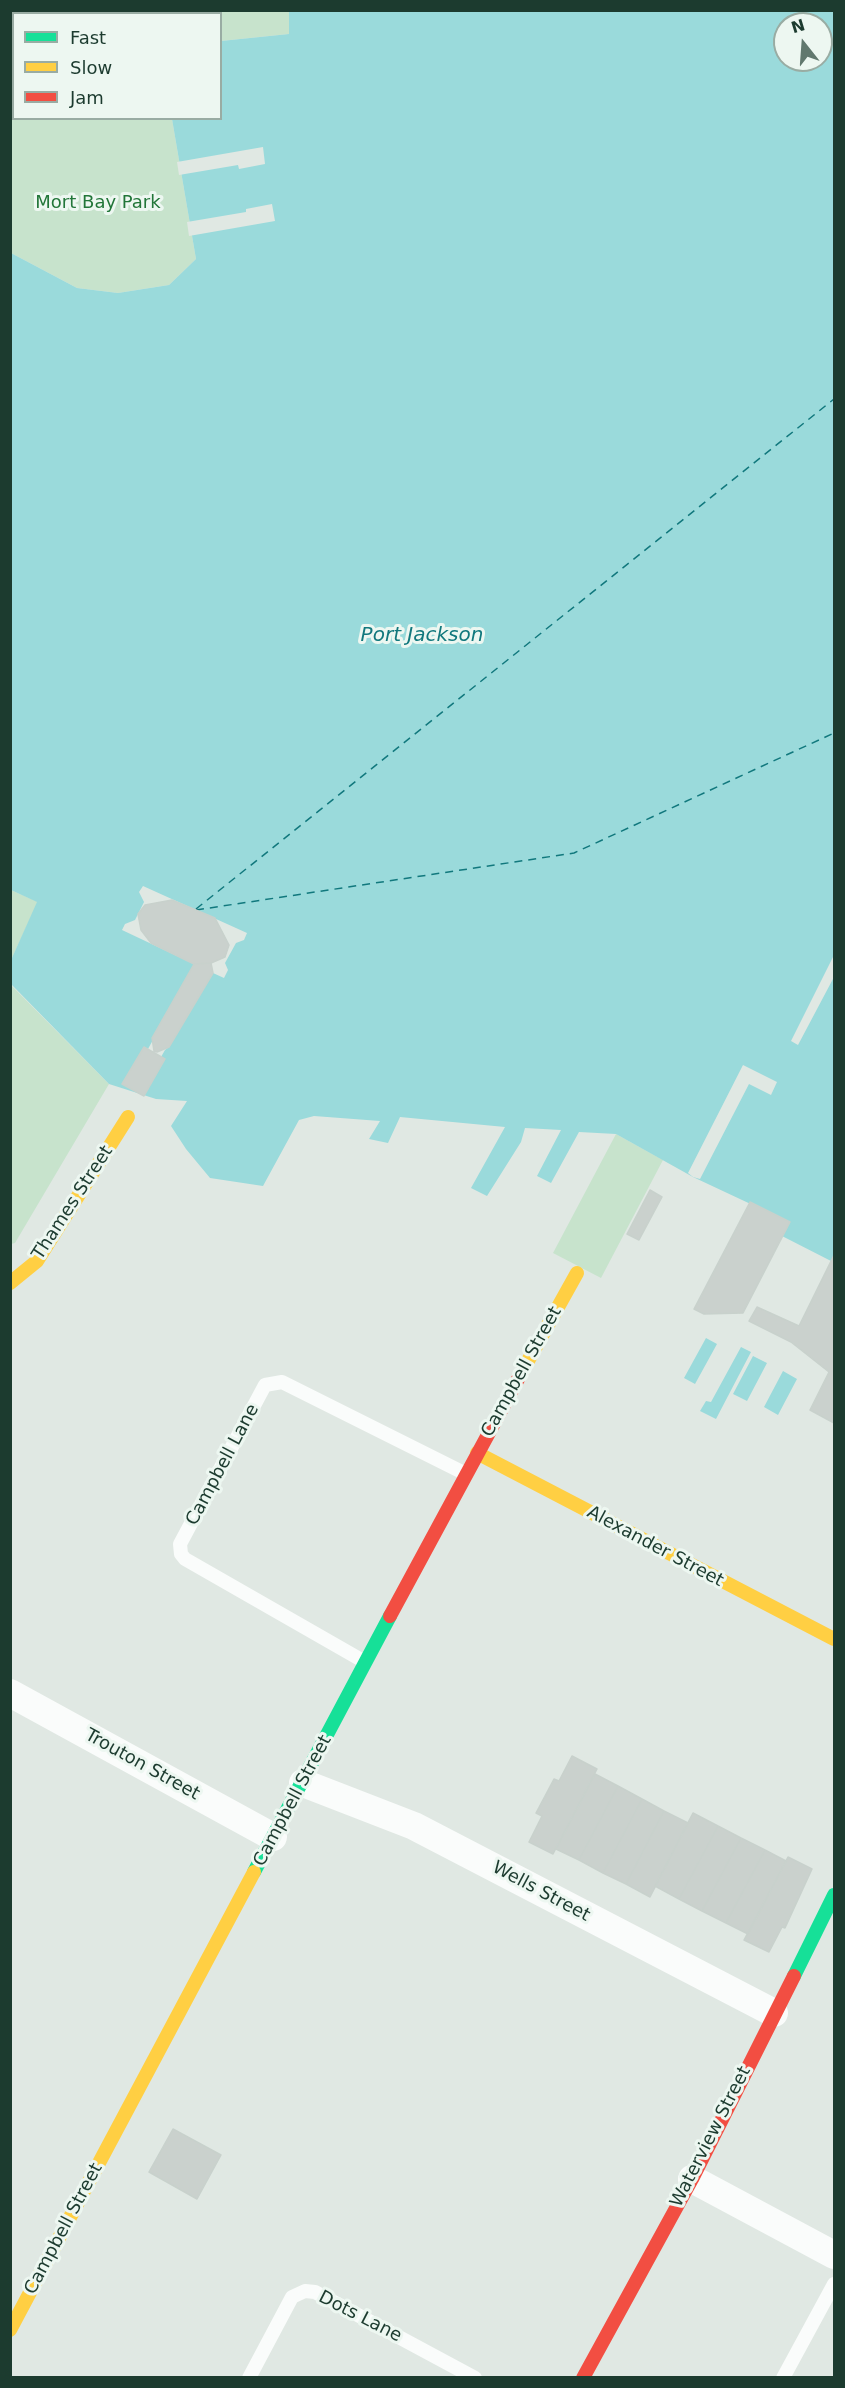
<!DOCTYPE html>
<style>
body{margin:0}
#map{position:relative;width:845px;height:2388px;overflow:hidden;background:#e0e8e3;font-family:"DejaVu Sans",sans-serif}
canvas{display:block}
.frame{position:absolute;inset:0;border:12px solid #1c3b2f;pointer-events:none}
.legend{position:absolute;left:12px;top:12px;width:210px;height:108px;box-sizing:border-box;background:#edf7f1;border:2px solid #99aca3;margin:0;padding:8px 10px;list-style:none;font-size:18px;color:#1c3b2f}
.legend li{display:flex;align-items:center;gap:12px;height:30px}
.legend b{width:30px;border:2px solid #99aca3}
.north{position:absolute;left:773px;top:12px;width:60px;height:60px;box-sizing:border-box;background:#edf7f1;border:2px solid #99aca3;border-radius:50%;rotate:343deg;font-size:16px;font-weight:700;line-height:24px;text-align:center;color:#1c3b2f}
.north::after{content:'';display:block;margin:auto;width:21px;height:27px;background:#61786e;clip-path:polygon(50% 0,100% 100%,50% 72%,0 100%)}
</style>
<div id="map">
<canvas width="845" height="2388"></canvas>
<div class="frame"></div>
<ul class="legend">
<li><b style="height:8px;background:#16e098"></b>Fast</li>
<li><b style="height:8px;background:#ffcf43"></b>Slow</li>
<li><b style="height:8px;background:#f24e42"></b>Jam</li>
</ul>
<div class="north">N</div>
</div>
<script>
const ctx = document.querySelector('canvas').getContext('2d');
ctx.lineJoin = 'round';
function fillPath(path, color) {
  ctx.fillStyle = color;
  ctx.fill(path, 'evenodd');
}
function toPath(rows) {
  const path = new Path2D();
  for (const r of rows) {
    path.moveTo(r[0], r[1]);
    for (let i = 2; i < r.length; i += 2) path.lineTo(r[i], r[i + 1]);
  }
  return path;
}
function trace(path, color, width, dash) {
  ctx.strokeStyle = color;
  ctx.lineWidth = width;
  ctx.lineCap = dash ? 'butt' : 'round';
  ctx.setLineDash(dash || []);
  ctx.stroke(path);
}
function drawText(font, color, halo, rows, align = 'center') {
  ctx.font = font + ' "DejaVu Sans",sans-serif';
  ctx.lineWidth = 6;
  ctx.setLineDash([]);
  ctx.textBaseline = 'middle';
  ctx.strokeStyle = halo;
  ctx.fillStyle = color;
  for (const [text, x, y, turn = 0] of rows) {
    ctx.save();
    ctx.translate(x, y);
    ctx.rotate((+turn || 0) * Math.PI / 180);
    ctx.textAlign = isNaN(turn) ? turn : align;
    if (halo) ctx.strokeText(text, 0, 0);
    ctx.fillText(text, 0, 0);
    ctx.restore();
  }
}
const green = toPath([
 [58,10,308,11,289,12,289,34,221,41,220,14,55,14],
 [13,34,14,118,172,119,196,259,169,285,118,293,77,288,11,253,10,35],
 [11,890,38,902,11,960],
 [10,984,109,1084,15,1243,11,1244],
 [616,1134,663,1160,601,1278,553,1253]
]);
const water = toPath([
 [308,10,834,11,834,1255,831,1261,782,1236,789,1222,693,1177,616,1134,579,1132,551,1183,537,1176,561,1130,525,1128,521,1142,487,1196,471,1188,505,1127,400,1117,388,1143,369,1139,380,1121,314,1116,299,1120,263,1186,210,1178,186,1149,171,1126,187,1101,156,1099,109,1084,11,984,11,960,37,902,11,890,11,253,77,288,118,293,169,285,196,259,172,119,220,118,221,41,289,34,289,12],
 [785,24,821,24,821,60,785,60],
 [706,1338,717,1344,695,1384,684,1378],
 [741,1347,751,1352,716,1419,700,1411,706,1401,711,1402],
 [753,1356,767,1363,747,1401,733,1394],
 [783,1371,797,1379,778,1415,764,1407]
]);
const pier = toPath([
 [263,147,265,164,239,169,238,165,179,175,177,162],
 [272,204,275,221,189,236,187,222,246,212,246,209],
 [143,886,247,933,244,940,236,943,225,963,228,970,224,978,213,973,169,1047,165,1050,161,1057,165,1059,144,1096,122,1084,144,1047,148,1049,194,964,122,930,125,924,135,920,144,902,139,892],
 [834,955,834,977,798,1045,791,1041],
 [743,1065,777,1082,771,1095,749,1084,700,1179,693,1177,688,1173]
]);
const ferry = toPath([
 [196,909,834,399],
 [196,910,574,853,834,733]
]);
const building = toPath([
 [172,900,215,918,229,945,225,957,211,963,194,964,151,943,141,930,138,914,145,905,172,900],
 [211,963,213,973,169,1047,157,1052,154,1051,152,1038,194,964,211,963],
 [144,1047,165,1059,144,1096,122,1084,144,1047],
 [650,1190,662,1197,639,1240,627,1234,650,1190],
 [750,1202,790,1222,743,1313,704,1314,694,1309,750,1202],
 [834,1255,834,1423,810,1410,829,1372,791,1342,749,1321,757,1307,799,1326,834,1255],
 [572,1756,597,1769,553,1854,529,1842,542,1816,536,1813,554,1779,559,1781,572,1756],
 [595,1774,618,1786,579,1860,556,1849,595,1774],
 [618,1786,642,1799,603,1873,579,1860,618,1786],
 [642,1799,664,1811,626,1884,603,1873,642,1799],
 [664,1811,688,1823,650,1897,626,1884,664,1811],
 [693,1813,718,1826,679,1899,655,1886,693,1813],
 [718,1826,741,1838,702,1911,679,1899,718,1826],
 [741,1838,765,1850,726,1923,702,1911,741,1838],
 [765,1850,786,1861,748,1934,726,1923,765,1850],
 [788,1857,812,1869,785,1928,782,1927,769,1952,744,1940,788,1857],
 [173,2129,221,2155,197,2199,149,2172,173,2129]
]);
const lane = toPath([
 [365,1662,185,1559,181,1554,180,1544,265,1385,282,1382,466,1474],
 [249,2378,292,2297,305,2291,315,2292,475,2378],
 [783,2378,834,2284]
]);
const street = toPath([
 [10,1693,273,1837],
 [303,1783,414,1826,774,2013],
 [692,2179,834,2255]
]);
const fast = toPath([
 [254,1872,390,1616],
 [794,1976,834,1895]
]);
const slow = toPath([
 [10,1283,37,1261,128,1117],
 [524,1368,577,1273],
 [477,1453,834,1639],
 [10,2330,254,1872]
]);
const jam = toPath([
 [390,1616,524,1368],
 [583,2378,692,2179,794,1976]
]);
const parkNames = [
 ["Mort Bay Park",98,203]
];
const streetNames = [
 ["Thames Street",73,1203,-57],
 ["Campbell Street",522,1372,-61],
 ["Campbell Lane",223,1465,-62],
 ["Alexander Street",655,1547,28],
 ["Trouton Street",142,1765,29],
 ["Campbell Street",293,1801,-62],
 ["Wells Street",541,1892,28],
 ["Waterview Street",711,2137,-63],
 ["Campbell Street",64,2229,-62],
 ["Dots Lane",360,2317,27]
];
const waterNames = [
 ["Port Jackson",422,636]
];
fillPath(green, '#c7e3cc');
fillPath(water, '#9adadb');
fillPath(pier, '#e0e8e3');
trace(ferry, '#11787d', 1.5, [8, 6]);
fillPath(building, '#cad1cd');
trace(building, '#c8d1cc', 1.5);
trace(lane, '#fafcfb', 14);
trace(street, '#fafcfb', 28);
trace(fast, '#16e098', 14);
trace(slow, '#ffcf43', 14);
trace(jam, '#f24e42', 14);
drawText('18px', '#227639', '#edf7f1', parkNames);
drawText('18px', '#1c3b2f', '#edf7f1', streetNames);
drawText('italic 20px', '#11787d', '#edf7f1', waterNames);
</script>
